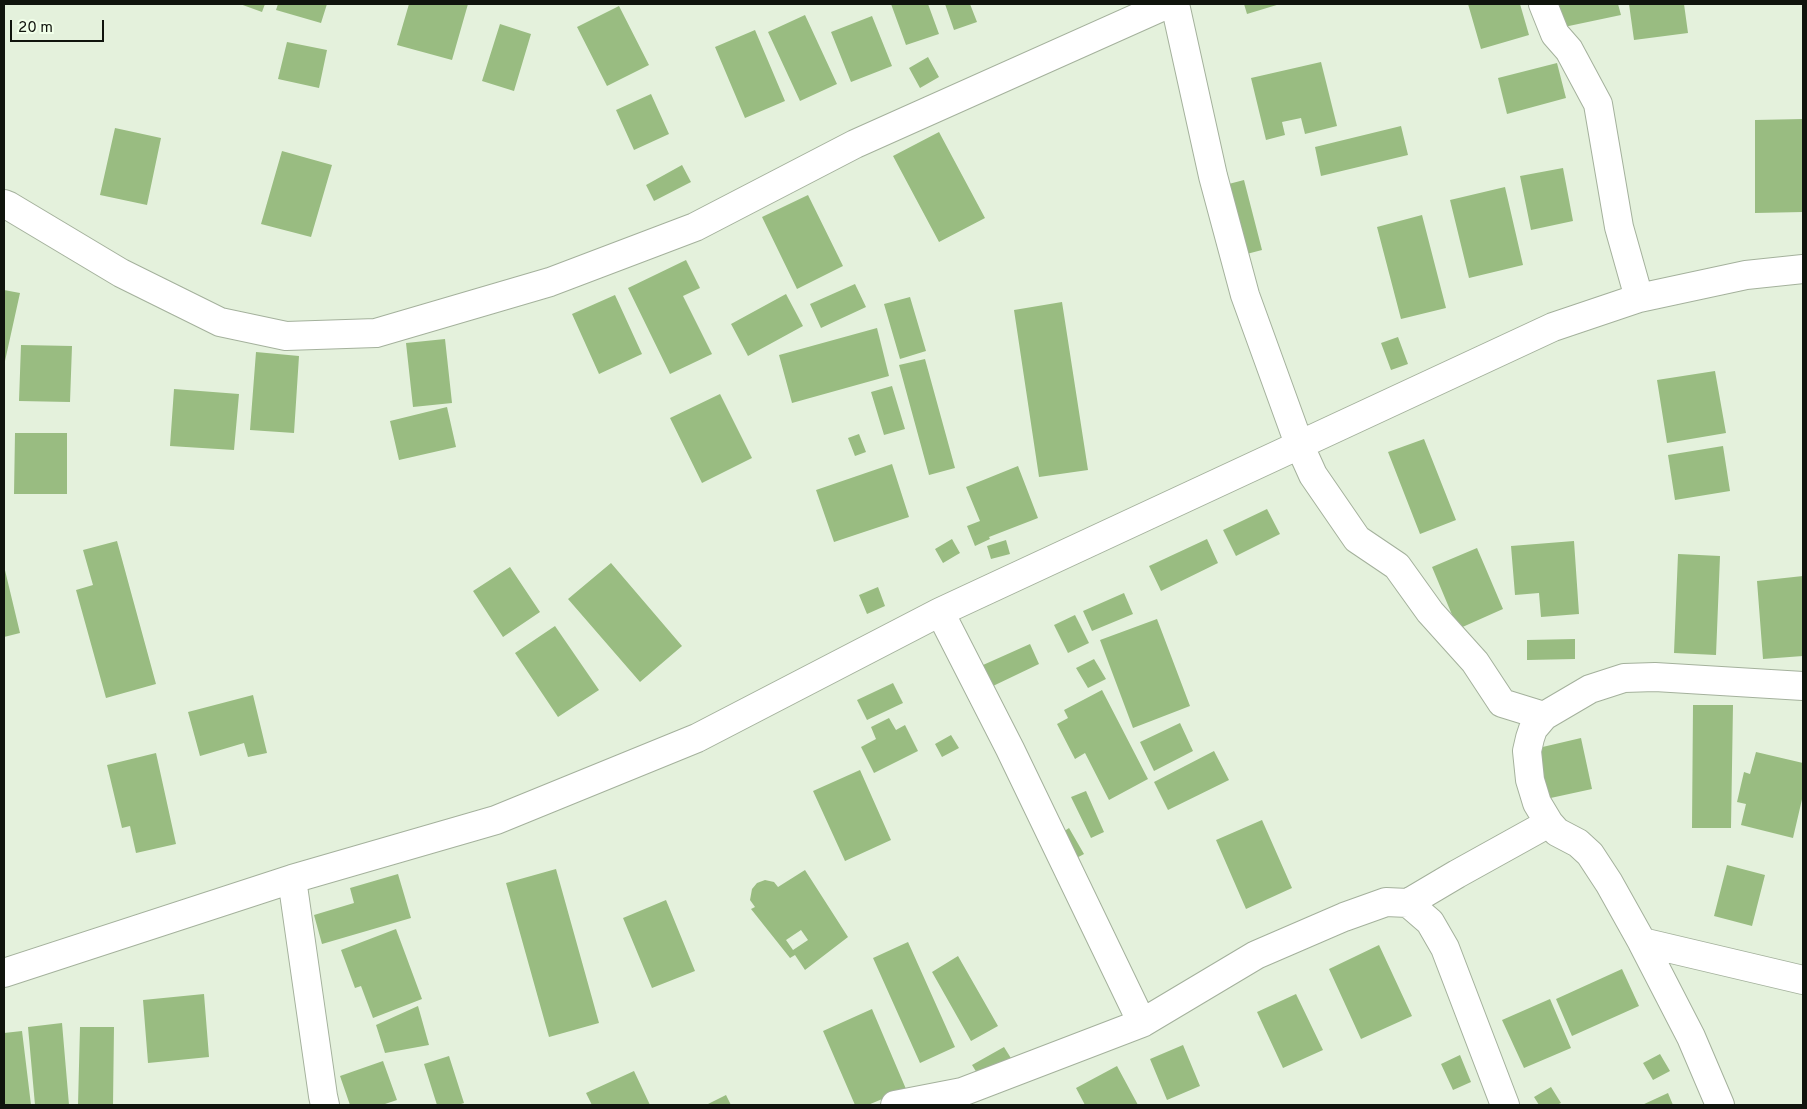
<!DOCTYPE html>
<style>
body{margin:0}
#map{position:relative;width:1807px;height:1109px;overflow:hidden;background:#e4f1dc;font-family:Overpass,sans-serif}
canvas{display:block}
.frame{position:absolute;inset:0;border:5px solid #10140d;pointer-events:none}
.scale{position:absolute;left:10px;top:20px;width:94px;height:22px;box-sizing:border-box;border:2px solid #10140d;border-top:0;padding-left:6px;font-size:15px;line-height:18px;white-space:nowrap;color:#10140d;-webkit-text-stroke:4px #f1ffe9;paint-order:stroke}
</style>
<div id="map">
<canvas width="1807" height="1109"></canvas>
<div class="frame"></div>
<div class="scale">20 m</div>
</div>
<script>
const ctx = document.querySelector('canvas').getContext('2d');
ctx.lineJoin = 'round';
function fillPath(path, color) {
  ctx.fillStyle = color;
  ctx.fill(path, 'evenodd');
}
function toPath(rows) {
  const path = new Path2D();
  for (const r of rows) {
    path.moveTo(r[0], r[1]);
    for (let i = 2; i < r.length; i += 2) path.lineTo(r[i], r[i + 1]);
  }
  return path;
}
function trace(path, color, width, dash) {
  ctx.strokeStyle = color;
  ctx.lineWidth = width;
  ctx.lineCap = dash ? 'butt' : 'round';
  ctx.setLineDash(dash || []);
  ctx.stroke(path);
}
const building = toPath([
 [240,4,265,4,262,12],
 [278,4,327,4,321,23,276,10],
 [409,4,468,4,452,60,397,45],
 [891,4,928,4,939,34,906,45],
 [945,4,970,4,977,22,954,30],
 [1244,4,1280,4,1247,14],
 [1468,4,1520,4,1529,35,1481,49],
 [1559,4,1618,4,1621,15,1564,27],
 [1629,4,1684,4,1688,33,1634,40],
 [619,6,649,65,607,86,577,27],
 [805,15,837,84,800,101,768,32],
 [872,16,892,66,851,82,831,32],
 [500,24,531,34,514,91,482,81],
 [755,30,785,101,745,118,715,47],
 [287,42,327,50,319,88,278,79],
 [928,57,939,77,920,88,909,68],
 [1321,62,1337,126,1305,134,1301,118,1282,122,1285,135,1266,140,1251,78],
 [1557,63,1566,98,1507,114,1498,78],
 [651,94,669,134,634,150,616,110],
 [1803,119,1803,212,1755,213,1755,120],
 [1401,126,1408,155,1321,176,1315,147],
 [115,128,161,138,147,205,100,195],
 [939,132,985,218,939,242,893,156],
 [282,151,332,165,311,237,261,224],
 [682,165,691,182,654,201,646,185],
 [1563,168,1573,221,1531,230,1520,176],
 [1244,180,1262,250,1239,256,1221,186],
 [1505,187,1523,265,1469,278,1450,200],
 [808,195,843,266,797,289,762,217],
 [1422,215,1446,308,1401,319,1377,227],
 [686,260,700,288,683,296,712,354,670,374,628,288],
 [855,284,866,307,821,328,810,304],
 [4,290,20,293,5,361,4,360],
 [786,294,803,326,748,356,731,324],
 [615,295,642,354,599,374,572,314],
 [910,297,926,351,900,359,884,304],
 [1062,302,1088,470,1039,477,1014,310],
 [877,328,889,376,792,403,779,355],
 [1398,337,1408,364,1391,370,1381,343],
 [445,339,452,403,413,407,406,343],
 [21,345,72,346,70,402,19,401],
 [256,352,299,356,294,433,250,430],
 [925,359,955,468,929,475,899,365],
 [1715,371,1726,433,1667,443,1657,380],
 [892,386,905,429,884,435,871,392],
 [174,389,239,394,234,450,170,446],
 [720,394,752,458,702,483,670,418],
 [447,407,456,447,399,460,390,421],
 [15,433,67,433,67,494,14,494],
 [859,434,866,452,855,456,848,438],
 [1424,439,1456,520,1420,534,1388,452],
 [1723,446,1730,491,1675,500,1668,455],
 [892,464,909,517,834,542,816,490],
 [1018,466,1038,518,989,537,990,539,975,546,967,526,980,521,966,487],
 [1267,509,1280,534,1236,556,1223,530],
 [952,539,960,553,943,563,935,549],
 [1207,539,1218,563,1161,591,1149,566],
 [1006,540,1010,554,991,559,987,546],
 [117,541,156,684,106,698,76,590,93,585,83,550],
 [1574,541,1579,614,1541,617,1539,593,1515,595,1511,546],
 [1477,548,1503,609,1458,629,1432,567],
 [1678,554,1720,556,1716,655,1674,653],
 [611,563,682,646,640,682,568,599],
 [4,566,20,633,4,637],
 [510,567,540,612,503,637,473,591],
 [1803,576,1803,656,1763,659,1757,581],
 [878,587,885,606,867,614,859,595],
 [1124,593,1133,614,1092,631,1083,611],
 [1075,615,1089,643,1068,653,1054,625],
 [1157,619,1190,706,1133,728,1100,640],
 [555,626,599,690,558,717,515,653],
 [1575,639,1575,659,1527,660,1527,640],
 [1030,644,1039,664,993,686,983,665],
 [1094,659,1106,679,1088,688,1076,668],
 [893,683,903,703,867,720,857,700],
 [1102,690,1148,779,1109,800,1085,753,1075,759,1057,724,1068,718,1064,710],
 [253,695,267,753,248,757,244,743,200,756,188,712],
 [1693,705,1733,705,1731,828,1692,828],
 [889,718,896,730,905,725,918,751,874,773,861,747,876,739,871,727],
 [1180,723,1193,751,1154,771,1140,742],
 [951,735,959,748,942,757,935,744],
 [1581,738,1592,789,1546,799,1534,749],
 [1214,751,1229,780,1168,810,1154,782],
 [1756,752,1803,763,1803,795,1793,838,1741,825,1746,804,1737,802,1744,772,1750,774],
 [156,753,176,844,136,853,130,826,122,828,107,765],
 [860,770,891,840,845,861,813,791],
 [1086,791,1104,832,1091,838,1071,797],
 [1262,820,1292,888,1246,909,1216,840],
 [1069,828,1084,854,1071,861,1057,836],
 [1727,865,1765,875,1752,926,1714,916],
 [556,869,599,1023,549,1037,506,883],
 [805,870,848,937,805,970,795,955,790,958,751,909,755,907,750,900,752,889,757,883,765,880,774,882,778,887],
 [801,930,808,940,793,950,786,940],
 [398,874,411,918,322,944,314,915,354,903,350,888],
 [666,900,695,971,652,988,623,918],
 [396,929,422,999,373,1018,361,986,355,988,341,950],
 [908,942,955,1047,920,1063,873,958],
 [1379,945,1412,1016,1361,1039,1329,969],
 [958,956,998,1026,971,1041,932,972],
 [1622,969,1639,1006,1572,1036,1556,999],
 [204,994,209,1057,148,1063,143,1000],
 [1296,994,1323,1050,1283,1068,1257,1012],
 [1550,999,1571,1048,1524,1068,1502,1020],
 [418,1006,429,1045,385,1053,376,1025],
 [872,1009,906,1089,868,1105,855,1105,823,1031],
 [62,1023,69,1105,35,1105,28,1027],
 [80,1027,114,1027,113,1105,78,1105],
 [22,1031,31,1105,4,1105,4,1033],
 [1183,1045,1200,1086,1167,1100,1150,1059],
 [1004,1047,1014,1063,982,1081,972,1065],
 [1660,1054,1670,1071,1653,1080,1643,1063],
 [1460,1055,1471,1082,1453,1090,1441,1064],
 [449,1056,464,1103,458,1105,437,1105,424,1064],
 [383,1061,397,1100,382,1105,350,1105,340,1076],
 [1117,1066,1138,1105,1085,1105,1076,1088],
 [634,1071,650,1105,592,1105,586,1093],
 [1551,1087,1561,1103,1557,1105,1539,1105,1534,1097],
 [1668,1093,1673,1105,1642,1105],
 [726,1095,731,1105,706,1105]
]);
const minor = toPath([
 [1175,4,1213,176,1245,295,1299,444,1313,475,1357,539,1397,566,1430,612,1475,662,1502,703,1544,716],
 [1543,4,1555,34,1569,50,1598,104,1619,227,1639,298],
 [4,204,9,206,121,273,220,322,286,336,376,333,550,282,695,227,855,144,1168,4],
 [940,612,1010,749,1142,1023,1256,955,1344,917,1386,902,1408,903,1430,922,1445,948,1505,1105],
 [1549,823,1557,832,1578,843,1590,854,1609,883,1642,942,1691,1037,1720,1105],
 [292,879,323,1096,325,1105],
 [1408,903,1457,874,1549,823,1537,803,1530,780,1527,751,1530,738,1533,729,1544,716,1590,689,1624,678,1655,677,1803,686],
 [1642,942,1803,980],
 [4,973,292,879,496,820,697,738,940,612,1553,327,1639,298,1746,275,1803,269],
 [895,1105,962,1092,1142,1023]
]);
fillPath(building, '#99bc81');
trace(minor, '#a4b19c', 30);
trace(minor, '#fff', 28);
</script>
